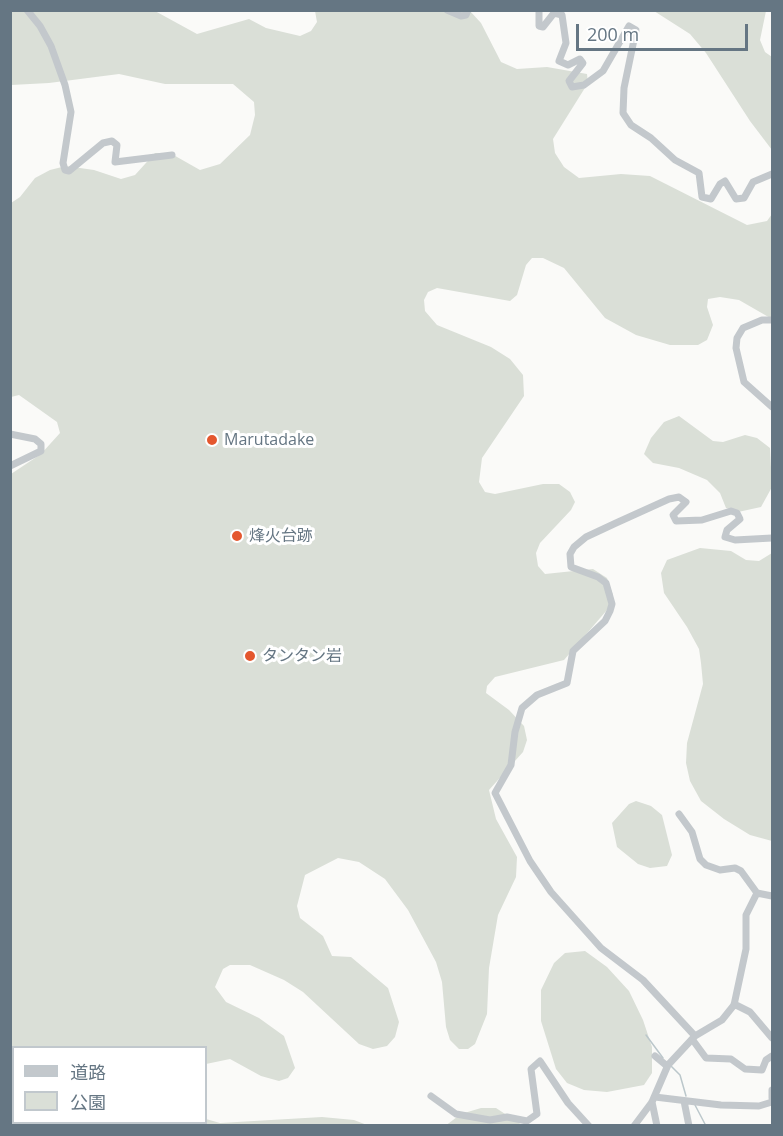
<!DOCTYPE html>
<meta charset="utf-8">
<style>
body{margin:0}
#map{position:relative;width:783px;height:1136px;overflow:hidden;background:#fafaf8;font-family:"Open Sans","Noto Sans JP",sans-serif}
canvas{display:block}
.frame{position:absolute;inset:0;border:12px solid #657683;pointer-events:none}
.legend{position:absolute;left:12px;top:1046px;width:195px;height:78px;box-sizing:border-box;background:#fff;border:2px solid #c1c8cd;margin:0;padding:8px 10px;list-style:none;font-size:18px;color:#657683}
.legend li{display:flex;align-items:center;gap:12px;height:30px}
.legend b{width:30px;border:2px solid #c1c8cd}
.scale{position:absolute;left:576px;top:24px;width:172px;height:27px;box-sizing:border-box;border:3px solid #657683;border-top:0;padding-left:8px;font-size:18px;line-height:21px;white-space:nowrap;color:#657683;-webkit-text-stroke:4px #fff;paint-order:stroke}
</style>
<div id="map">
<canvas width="783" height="1136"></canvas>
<div class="frame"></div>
<ul class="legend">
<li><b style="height:8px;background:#c3c8cc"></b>道路</li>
<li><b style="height:16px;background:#dadfd7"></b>公園</li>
</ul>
<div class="scale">200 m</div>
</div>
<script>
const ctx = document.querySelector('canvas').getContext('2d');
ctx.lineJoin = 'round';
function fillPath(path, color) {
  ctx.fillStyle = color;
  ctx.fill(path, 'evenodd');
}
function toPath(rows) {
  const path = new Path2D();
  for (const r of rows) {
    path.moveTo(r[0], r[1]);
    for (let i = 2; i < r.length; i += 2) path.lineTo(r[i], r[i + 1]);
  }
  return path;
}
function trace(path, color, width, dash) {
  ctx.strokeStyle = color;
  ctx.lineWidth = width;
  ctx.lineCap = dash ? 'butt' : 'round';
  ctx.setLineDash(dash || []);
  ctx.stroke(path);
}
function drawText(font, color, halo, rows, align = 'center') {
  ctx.font = font + ' "Open Sans","Noto Sans JP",sans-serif';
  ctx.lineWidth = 6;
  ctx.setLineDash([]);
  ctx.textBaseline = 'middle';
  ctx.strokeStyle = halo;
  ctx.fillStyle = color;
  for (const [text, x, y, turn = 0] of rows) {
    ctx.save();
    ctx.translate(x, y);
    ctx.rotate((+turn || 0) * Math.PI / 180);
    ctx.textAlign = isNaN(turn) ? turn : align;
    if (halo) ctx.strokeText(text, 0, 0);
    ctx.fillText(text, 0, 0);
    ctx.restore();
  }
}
const green = toPath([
 [11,11,155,11,197,34,249,19,266,28,300,36,311,31,317,22,315,11,470,11,481,23,501,62,517,69,547,67,587,74,588,83,553,139,555,153,564,167,579,178,621,174,650,176,747,225,767,221,772,214,772,319,739,300,720,297,708,299,707,307,713,325,707,340,698,345,670,345,636,335,605,318,564,268,543,258,532,258,526,265,517,295,510,301,437,288,428,292,424,300,425,311,437,325,491,347,510,359,523,375,524,396,482,458,479,482,485,492,495,494,543,484,559,484,570,492,575,502,571,510,540,543,536,553,538,566,545,574,593,569,607,578,613,595,613,603,564,660,495,677,487,686,486,693,509,710,524,726,527,740,523,752,489,790,496,819,517,857,516,877,498,915,489,968,487,1014,475,1044,468,1049,459,1049,450,1040,446,1027,442,982,436,962,408,910,385,879,359,862,338,858,305,875,297,906,300,918,323,936,332,956,351,957,388,988,399,1022,395,1037,387,1046,373,1049,359,1044,303,992,284,980,250,965,230,965,223,969,215,987,226,1002,259,1018,284,1036,295,1068,288,1078,279,1081,261,1076,230,1059,206,1064,206,1048,14,1048,14,1122,206,1122,206,1119,220,1123,322,1117,354,1120,367,1125,11,1125,11,474,41,454,60,433,57,422,19,395,11,397,11,203,20,197,35,178,50,170,66,166,94,170,121,179,135,175,155,153,170,153,200,170,220,164,250,135,255,115,254,102,233,84,165,84,119,74,49,83,11,85],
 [654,11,766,11,760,40,765,52,772,57,772,150,750,121,706,53,690,34],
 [679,416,713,441,723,442,745,435,757,438,770,448,772,487,761,507,738,512,726,508,720,493,707,480,679,468,653,463,644,454,651,438,664,422],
 [700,548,731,551,746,560,759,561,772,553,772,841,750,835,724,819,701,801,690,781,686,763,687,743,703,684,701,663,699,649,687,627,664,593,661,573,667,560],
 [636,801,651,806,662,815,672,855,667,866,650,868,638,864,617,847,612,823,629,804],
 [585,951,607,967,629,991,643,1020,652,1047,652,1073,644,1085,607,1092,584,1090,567,1083,556,1069,541,1021,541,990,554,963,565,953],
 [481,1108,496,1108,522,1125,445,1126,461,1114]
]);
const stream = toPath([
 [646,1035,663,1058],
 [671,1066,680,1075,686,1096],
 [695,1105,706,1126]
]);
const minor = toPath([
 [27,10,40,26,51,46,65,85,71,112,63,163,65,170,69,171,103,143,112,141,117,145,115,162,172,155],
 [447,10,461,16,466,15,468,10],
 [539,10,539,26,543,27,554,13,562,15,566,43,559,61,568,65,580,59,583,63,569,81,572,87,584,85,603,71,629,26,636,30,624,88,623,113,631,125,651,138,675,160,699,173,702,197,711,199,720,184,725,181,736,199,744,198,753,182,772,174],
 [772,320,762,320,743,328,737,338,736,348,744,382,772,407],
 [10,434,35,439,41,444,41,451,10,466],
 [679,814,692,832,700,859,706,865,720,870,735,868,741,871,757,893,772,896],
 [734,1004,750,1012,772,1038],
 [695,1036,643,980,601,948,551,892,530,861,495,793,511,765,515,732,522,708,537,695,567,683,573,651,605,621,610,611,612,604,606,583,598,577,571,567,570,554,574,547,586,537,616,523,669,499,679,497,686,502,673,515,676,521,702,520,731,511,737,513,740,519,727,530,725,537,735,540,772,538],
 [692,1039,706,1058,731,1059,745,1069,762,1070,766,1060,772,1056],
 [655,1056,667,1066],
 [772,1090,772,1098],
 [431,1096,456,1114,490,1120,507,1117,527,1121,537,1114,531,1069,540,1061,568,1103,589,1126],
 [655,1097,721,1105,759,1106,772,1102],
 [684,1101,689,1126],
 [652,1102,657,1126],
 [634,1126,652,1102,668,1065,695,1036,722,1020,734,1005,746,949,746,915,757,893]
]);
const markers = [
 [212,440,6,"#e4572e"],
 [237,536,6,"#e4572e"],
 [250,656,6,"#e4572e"]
];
const poiNames = [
 ["Marutadake",224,440],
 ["烽火台跡",249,536],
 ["タンタン岩",262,656]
];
fillPath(green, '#dadfd7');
trace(stream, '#bbc7cb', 1.5);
trace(minor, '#c3c8cc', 7);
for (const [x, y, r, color] of markers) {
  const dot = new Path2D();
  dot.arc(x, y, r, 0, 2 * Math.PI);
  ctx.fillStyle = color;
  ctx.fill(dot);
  trace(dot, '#fff', 2);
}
drawText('16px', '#657683', '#fff', poiNames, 'left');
</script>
